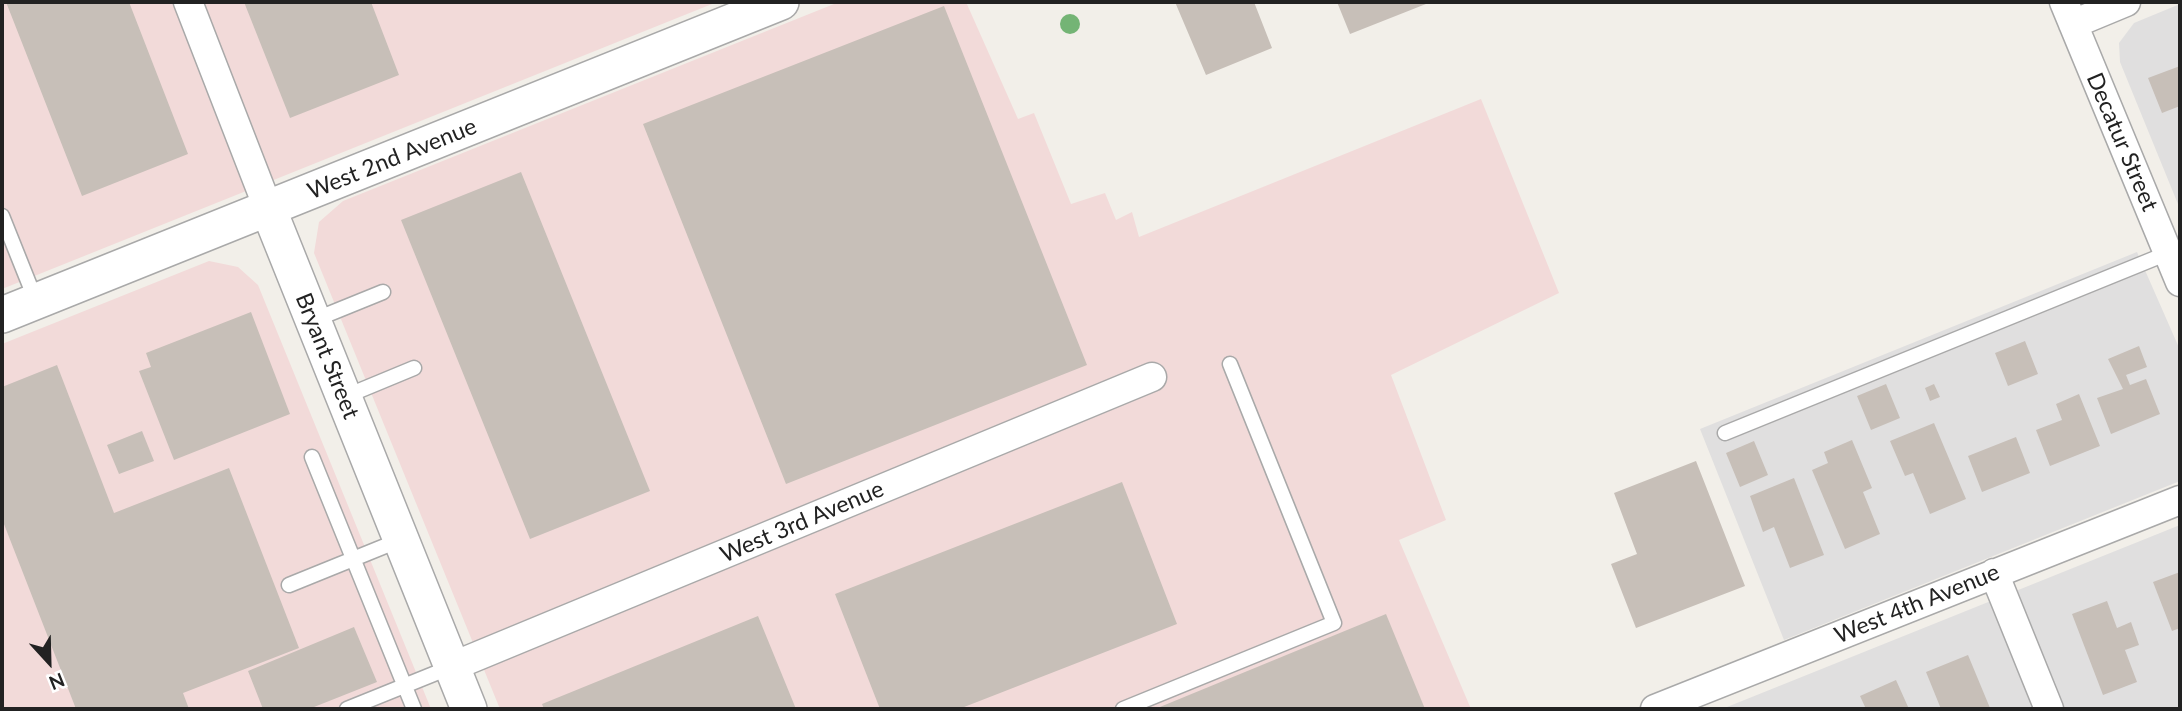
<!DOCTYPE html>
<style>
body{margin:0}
#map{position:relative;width:2182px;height:711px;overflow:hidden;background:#f2efe9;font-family:Lato,sans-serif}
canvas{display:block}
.frame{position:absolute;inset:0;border:4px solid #222;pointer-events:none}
.north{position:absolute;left:14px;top:627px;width:70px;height:70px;-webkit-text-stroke:5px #fff;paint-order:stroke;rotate:158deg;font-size:19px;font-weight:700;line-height:28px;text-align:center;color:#222}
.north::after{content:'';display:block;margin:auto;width:24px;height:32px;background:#222;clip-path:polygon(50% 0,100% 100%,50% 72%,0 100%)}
</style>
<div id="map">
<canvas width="2182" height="711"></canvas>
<div class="frame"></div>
<div class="north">N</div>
</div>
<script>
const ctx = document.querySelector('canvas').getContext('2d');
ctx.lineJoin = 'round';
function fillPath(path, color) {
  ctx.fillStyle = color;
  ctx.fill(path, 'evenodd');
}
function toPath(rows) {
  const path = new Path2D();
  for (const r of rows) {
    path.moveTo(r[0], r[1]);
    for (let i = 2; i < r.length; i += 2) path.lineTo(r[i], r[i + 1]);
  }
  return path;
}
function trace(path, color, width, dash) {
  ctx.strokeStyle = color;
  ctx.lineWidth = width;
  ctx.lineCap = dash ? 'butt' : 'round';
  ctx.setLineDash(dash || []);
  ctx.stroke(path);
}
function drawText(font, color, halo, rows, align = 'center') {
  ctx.font = font + ' Lato,sans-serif';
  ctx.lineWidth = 5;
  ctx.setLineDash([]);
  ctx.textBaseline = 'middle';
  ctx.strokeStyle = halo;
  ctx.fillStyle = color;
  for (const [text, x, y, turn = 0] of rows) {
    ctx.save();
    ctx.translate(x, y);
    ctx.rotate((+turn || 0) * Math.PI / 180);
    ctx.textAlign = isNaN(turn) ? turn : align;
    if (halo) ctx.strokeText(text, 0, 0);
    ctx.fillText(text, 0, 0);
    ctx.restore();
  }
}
const residential = toPath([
 [2180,4,2180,209,2120,62,2119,43,2134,23],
 [2137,252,2180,350,2180,481,1784,640,1700,429],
 [2180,525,2180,709,1722,709]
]);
const commercial = toPath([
 [2,2,717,2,2,289],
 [839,2,966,2,1018,119,1034,113,1071,204,1105,193,1116,220,1132,212,1139,237,1481,99,1559,293,1391,375,1446,520,1399,540,1471,709,500,709,314,253,319,222,343,201],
 [209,261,238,267,258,285,431,709,2,709,2,344]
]);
const building = toPath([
 [6,2,129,2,188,154,82,196],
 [244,2,371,2,399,75,290,118],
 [1175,2,1254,2,1272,48,1206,75],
 [1337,2,1431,2,1350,34],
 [944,6,1087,365,786,484,643,124],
 [2180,66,2180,106,2162,113,2148,78],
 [521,172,650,491,530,539,401,220],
 [251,312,290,414,174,460,139,371,151,367,146,353],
 [2025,341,2038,374,2008,386,1995,353],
 [2139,346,2147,367,2126,375,2130,385,2146,379,2160,414,2111,434,2097,398,2123,389,2108,359],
 [57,365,114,513,229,468,299,648,183,693,189,709,76,709,2,519,2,387],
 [1886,384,1900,418,1871,430,1857,396],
 [1934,384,1940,397,1930,401,1925,388],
 [2079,394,2100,446,2050,466,2036,430,2062,420,2056,404],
 [1934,423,1966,499,1930,514,1913,473,1905,476,1890,441],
 [142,431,154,461,119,474,107,445],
 [2016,437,2030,473,1982,492,1968,456],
 [1852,440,1872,488,1863,492,1880,534,1845,549,1812,470,1828,463,1824,452],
 [1754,441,1768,475,1740,487,1726,453],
 [1696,461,1745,586,1636,628,1611,564,1637,554,1614,493],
 [1794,478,1824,555,1790,568,1774,527,1763,532,1750,496],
 [1122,482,1177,624,959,709,880,709,835,594],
 [2180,572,2180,628,2172,631,2153,582],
 [2107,601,2117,628,2131,622,2139,645,2125,650,2137,682,2103,695,2072,614],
 [1386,614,1425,709,1155,709],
 [758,616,796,709,544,709,542,704],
 [354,627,377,682,309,709,263,709,248,671],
 [1968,655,1990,708,1941,709,1926,672],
 [1896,680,1909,709,1866,709,1860,696]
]);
const service = toPath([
 [2,216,36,301],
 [314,320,383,292],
 [344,397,414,368],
 [1725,433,2173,251],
 [312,457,414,709],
 [289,585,400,540],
 [347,709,451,667],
 [1123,709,1334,623,1230,364]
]);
const minor = toPath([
 [188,2,268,208],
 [2064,2,2180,282],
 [2073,24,2126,2],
 [1994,573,2049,709],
 [451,667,1152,377],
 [1655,709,2180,500]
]);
const tertiary = toPath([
 [268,208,469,709],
 [2,315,781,2]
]);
const trees = [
 [1070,24]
];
const streetNames = [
 ["Decatur Street",2122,142,67],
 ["West 2nd Avenue",392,159,-22],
 ["Bryant Street",327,356,68],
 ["West 3rd Avenue",802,522,-23],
 ["West 4th Avenue",1917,604,-22]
];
fillPath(residential, '#e0dfdf');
fillPath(commercial, '#f2dad9');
fillPath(building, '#c7bfb8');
trace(service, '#a9a9a9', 17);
trace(minor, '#a9a9a9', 31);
trace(tertiary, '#a9a9a9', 38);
trace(service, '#fff', 14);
trace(minor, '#fff', 28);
trace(tertiary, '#fff', 35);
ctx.fillStyle = '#74b475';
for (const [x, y] of trees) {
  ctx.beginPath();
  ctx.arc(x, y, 10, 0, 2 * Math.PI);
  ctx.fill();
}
drawText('23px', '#222', '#fff', streetNames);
</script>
